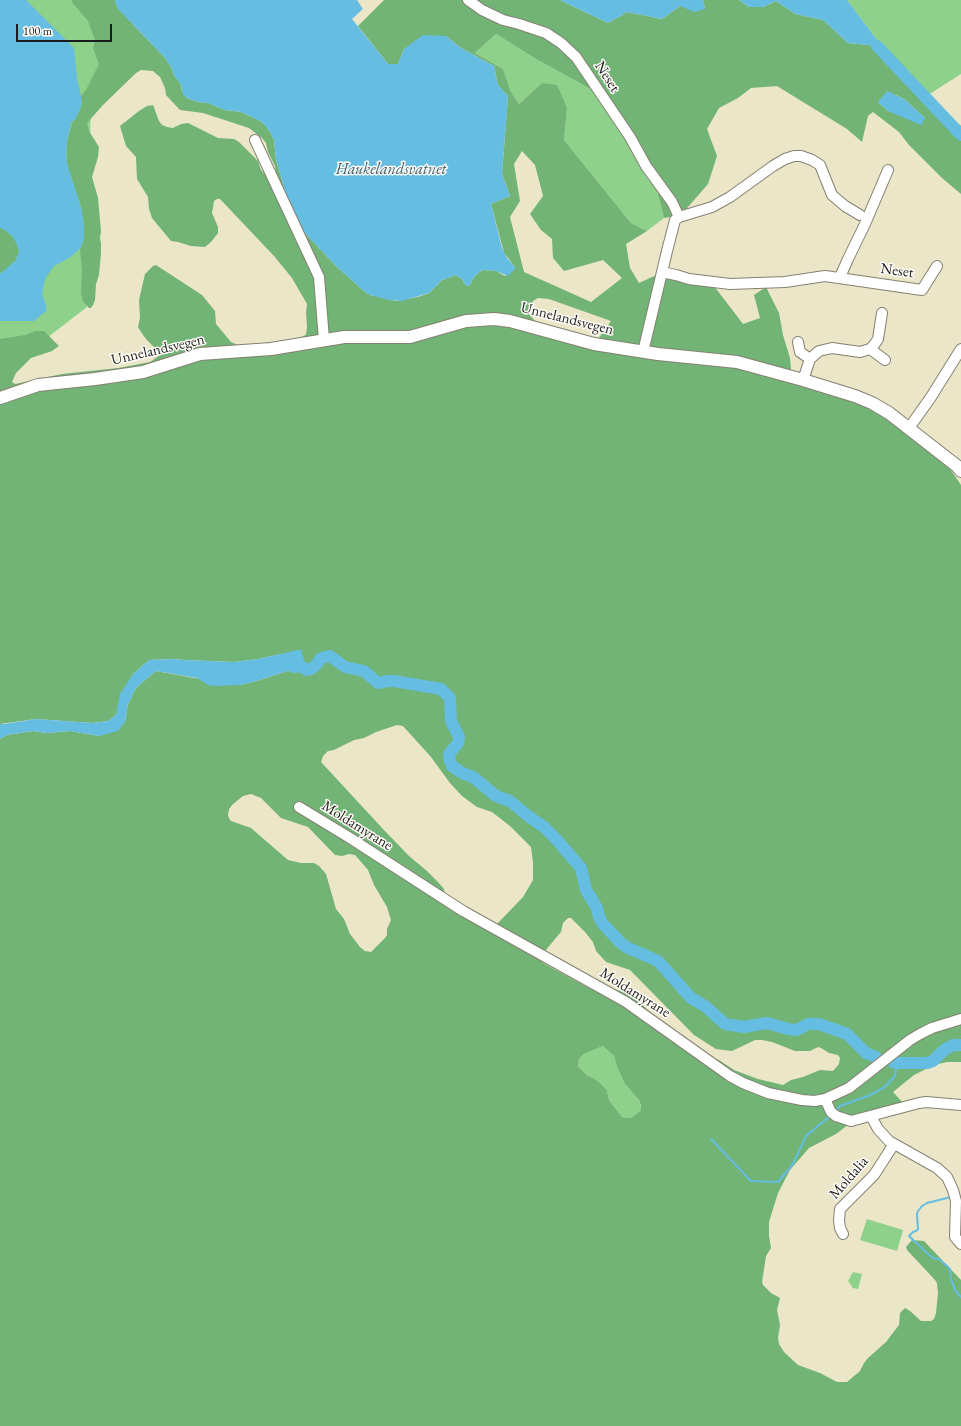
<!DOCTYPE html>
<style>
body{margin:0}
#map{position:relative;width:961px;height:1426px;overflow:hidden;background:#ebe6c8;font-family:"EB Garamond",serif}
canvas{display:block}
.scale{position:absolute;left:16px;top:24px;width:96px;height:18px;box-sizing:border-box;border:2px solid #1c1c1c;border-top:0;padding-left:5px;font-size:12px;line-height:14px;white-space:nowrap;color:#1c1c1c;-webkit-text-stroke:3px #fdfcf7;paint-order:stroke}
</style>
<div id="map">
<canvas width="961" height="1426"></canvas>
<div class="scale">100 m</div>
</div>
<script>
const ctx = document.querySelector('canvas').getContext('2d');
ctx.lineJoin = 'round';
function fillPath(path, color) {
  ctx.fillStyle = color;
  ctx.fill(path, 'evenodd');
}
function toPath(rows) {
  const path = new Path2D();
  for (const r of rows) {
    path.moveTo(r[0], r[1]);
    for (let i = 2; i < r.length; i += 2) path.lineTo(r[i], r[i + 1]);
  }
  return path;
}
function trace(path, color, width, dash) {
  ctx.strokeStyle = color;
  ctx.lineWidth = width;
  ctx.lineCap = dash ? 'butt' : 'round';
  ctx.setLineDash(dash || []);
  ctx.stroke(path);
}
function drawText(font, color, halo, rows, align = 'center') {
  ctx.font = font + ' "EB Garamond",serif';
  ctx.lineWidth = 3;
  ctx.setLineDash([]);
  ctx.textBaseline = 'middle';
  ctx.strokeStyle = halo;
  ctx.fillStyle = color;
  for (const [text, x, y, turn = 0] of rows) {
    ctx.save();
    ctx.translate(x, y);
    ctx.rotate((+turn || 0) * Math.PI / 180);
    ctx.textAlign = isNaN(turn) ? turn : align;
    if (halo) ctx.strokeText(text, 0, 0);
    ctx.fillText(text, 0, 0);
    ctx.restore();
  }
}
const green = toPath([
 [0,0,148,0,91,91,87,307,0,374],
 [847,0,961,0,961,74,928,95,880,44],
 [496,34,536,59,594,91,616,122,656,187,664,218,647,231,631,223,564,140,567,108,542,83,519,104,511,92,503,69,475,53],
 [603,1046,614,1056,617,1067,625,1084,639,1100,641,1107,641,1110,631,1118,622,1117,609,1100,607,1090,598,1081,587,1075,578,1066,579,1059,584,1054],
 [867,1219,903,1230,897,1251,860,1240],
 [853,1272,862,1274,858,1289,853,1288,848,1281]
]);
const forest = toPath([
 [72,0,115,0,116,5,120,11,166,59,172,69,174,75,181,85,182,91,187,98,198,102,208,103,225,110,241,112,260,121,265,125,270,132,274,140,276,159,288,202,300,228,337,267,365,292,370,295,396,301,418,297,429,293,442,280,456,275,463,280,464,283,467,286,470,285,474,277,478,273,483,270,496,271,505,276,515,267,504,253,491,204,510,196,502,174,508,96,498,85,494,66,461,48,446,36,404,49,398,64,388,64,358,26,384,0,560,0,608,23,627,12,662,19,680,6,705,9,703,0,739,0,749,7,763,7,776,1,795,14,823,20,848,43,877,46,880,44,884,51,926,104,952,129,959,124,961,126,961,194,942,178,909,145,899,132,873,112,868,116,862,142,847,129,777,86,751,88,738,98,719,108,707,129,717,156,708,184,681,215,664,218,656,187,616,122,594,91,536,59,496,34,475,53,503,69,511,92,519,104,542,83,557,85,567,108,564,140,631,223,647,231,626,244,630,268,639,283,663,272,714,286,743,324,760,318,754,295,766,287,779,313,783,335,790,358,792,381,865,406,911,435,946,463,961,485,961,1062,947,1062,934,1065,914,1075,893,1092,906,1106,853,1121,836,1134,809,1148,790,1170,778,1193,769,1222,769,1236,771,1248,766,1256,762,1282,763,1285,771,1293,780,1298,777,1310,780,1325,778,1338,779,1344,784,1352,798,1365,820,1373,837,1382,847,1382,860,1371,864,1363,868,1358,886,1342,899,1325,900,1313,905,1308,910,1311,921,1321,931,1321,934,1319,936,1313,938,1293,937,1283,935,1280,907,1250,906,1247,912,1240,924,1241,961,1280,961,1426,0,1426,0,739,7,735,33,731,47,733,70,731,99,736,125,722,128,704,131,699,133,693,138,686,156,671,227,684,240,685,253,682,288,671,301,669,304,671,286,653,258,659,234,662,185,660,172,659,149,660,133,674,116,715,108,721,93,723,36,719,0,724,0,339,26,335,35,331,44,331,59,346,52,351,31,358,16,373,12,382,15,384,62,374,118,368,150,362,160,355,159,352,146,339,141,332,138,327,140,318,139,300,145,274,153,266,156,265,202,295,215,311,216,324,231,342,240,346,296,339,304,336,306,334,307,327,306,313,307,304,292,278,274,256,220,199,217,199,214,201,212,213,218,227,218,233,211,242,205,247,191,246,178,242,171,241,152,218,149,209,148,197,137,179,136,157,126,146,120,126,139,111,147,106,153,105,159,121,162,125,167,127,173,128,181,124,188,123,218,138,234,139,239,142,258,161,261,170,269,179,276,175,275,166,268,152,266,143,262,138,249,128,203,113,180,110,166,95,165,88,160,77,153,71,141,70,136,73,103,105,87,123,89,131,99,147,98,157,92,177,98,198,101,231,100,238,101,244,101,253,99,275,96,284,95,300,93,305,91,308,89,308,83,301,81,293,82,270,80,249,84,239,84,226,81,207,67,164,67,142,72,123,76,118,82,104,81,96,86,90,99,64,93,48,95,40,88,21,72,2],
 [896,95,904,99,925,118,888,111,878,102],
 [522,151,535,165,543,196,530,214,541,230,552,239,553,258,564,271,603,260,622,278,591,302,524,272,510,217,520,201,514,164],
 [538,298,549,299,611,321,593,346,536,322,528,313,528,310,533,301],
 [397,725,403,726,431,757,450,783,462,796,477,807,492,812,510,826,531,847,533,863,533,880,523,897,496,925,445,899,444,889,438,882,427,871,409,856,383,829,321,762,323,756,328,751,334,750,354,740,364,738,376,732],
 [251,794,261,798,281,818,308,827,335,855,342,856,349,854,355,855,368,870,374,885,387,907,391,920,387,929,387,935,385,938,371,952,365,951,360,947,350,934,344,919,336,909,326,874,319,866,314,863,301,863,288,860,251,828,231,821,229,818,228,815,229,809,233,804,243,796],
 [568,918,571,918,585,932,593,942,596,951,606,962,630,970,694,1035,716,1049,732,1051,755,1040,762,1040,772,1042,795,1051,810,1051,818,1047,821,1048,829,1053,838,1055,840,1058,839,1064,833,1071,820,1070,803,1077,791,1080,783,1085,758,1079,734,1070,719,1060,687,1050,676,1044,667,1037,651,1013,629,992,616,990,598,992,587,987,543,963,541,959,545,951,561,932,563,923],
 [603,1046,614,1056,617,1067,625,1084,639,1100,641,1106,641,1110,631,1118,622,1117,609,1100,607,1090,598,1081,587,1075,578,1066,579,1059,584,1054],
 [0,228,5,230,12,236,16,242,19,251,16,260,0,274]
]);
const water = toPath([
 [0,0,26,0,74,48,77,78,81,96,81,107,76,118,71,123,67,142,66,153,67,164,81,207,84,226,84,239,80,249,69,258,54,266,45,279,42,294,46,305,46,311,34,321,0,321,0,274,16,260,19,251,16,242,12,236,5,230,0,228],
 [115,0,357,0,363,9,352,19,388,64,398,64,404,49,423,35,446,36,461,48,494,66,498,85,508,96,502,174,510,196,491,204,502,248,507,258,515,267,514,270,508,276,496,271,483,270,478,273,474,277,470,285,467,286,464,283,463,280,456,275,442,280,429,293,402,301,389,300,370,295,365,292,337,267,300,228,288,202,276,159,274,140,270,132,265,125,260,121,241,112,225,110,208,103,198,102,187,98,183,94,181,85,174,75,172,69,166,59,120,11,116,5],
 [560,0,703,0,705,9,694,12,680,6,662,19,627,12,608,23],
 [739,0,847,0,880,44,877,46,848,43,823,20,795,14,776,1,763,7,749,7],
 [887,91,904,99,925,118,921,125,888,111,878,102],
 [298,650,301,650,307,669,307,672,301,669,288,671,253,682,240,685,214,686,208,685,197,678,156,671,138,686,133,693,131,699,128,704,125,722,118,731,99,736,70,731,47,733,33,731,7,735,0,739,0,724,4,724,36,719,93,723,108,721,116,715,120,694,133,674,149,660,172,659,185,660,234,662,258,659]
]);
const stream = toPath([
 [835,1112,840,1106,868,1096,885,1087,895,1076,896,1069,902,1063],
 [711,1139,751,1181,778,1182,793,1164,806,1136,830,1116],
 [951,1197,927,1203,922,1206,918,1211,917,1214,918,1229,916,1231,913,1232,909,1236,928,1254,933,1258,939,1259,948,1267,950,1269,951,1279,955,1290,961,1297]
]);
const river = toPath([
 [877,46,961,135],
 [294,667,300,666,307,670,311,669,317,664,321,658,330,656,345,667,364,671,378,683,388,681,394,681,441,689,450,698,451,721,459,737,458,743,449,754,450,761,452,766,462,773,473,777,496,796,510,801,528,816,544,827,557,840,581,868,586,890,597,908,599,917,602,923,621,943,626,947,658,961,691,998,705,1006,725,1024,744,1027,767,1023,788,1029,797,1030,808,1024,819,1024,847,1034,866,1053,876,1057],
 [894,1063,927,1063,933,1061,944,1050,953,1045,961,1045]
]);
const minor = toPath([
 [468,0,482,10,503,20,519,24,546,33,561,43,576,57,630,137,646,166,672,202,679,217],
 [255,140,319,277,324,340],
 [662,272,676,275,689,279,730,284,785,282,825,276,922,290,937,266],
 [840,277,848,259,865,224,888,170],
 [798,342,800,352,810,359],
 [870,349,885,360],
 [643,352,667,251,675,220,679,217,712,207,730,197,773,166,785,159,794,156,801,156,812,160,820,165,832,195,845,206,860,215],
 [803,380,810,359,819,351,832,348,860,352,870,349,874,345,878,339,882,313],
 [909,428,931,397,961,349],
 [299,807,350,838,463,911,626,1002,730,1076,743,1083,768,1093,802,1100,815,1101,825,1099,849,1088,910,1040,920,1034,932,1028,961,1019],
 [825,1099,831,1112,836,1116,851,1121,919,1103,926,1102,961,1105],
 [871,1116,878,1129,889,1141,937,1168,947,1177,953,1190,956,1201,955,1237,961,1244],
 [843,1234,840,1228,839,1221,840,1209,874,1175,894,1144]
]);
const major = toPath([
 [0,398,38,385,95,379,143,372,200,354,271,349,344,337,410,337,466,321,494,319,510,321,594,344,658,354,737,362,803,380,855,396,872,403,889,413,957,466,961,471]
]);
const streetNames = [
 ["Neset",607,77,57],
 ["Neset",897,271,8],
 ["Unnelandsvegen",567,319,14],
 ["Unnelandsvegen",158,350,-13],
 ["Moldamyrane",357,826,32],
 ["Moldamyrane",635,993,32],
 ["Moldalia",849,1178,-49]
];
const waterNames = [
 ["Haukelandsvatnet",391,170]
];
fillPath(green, '#8dd18a');
fillPath(forest, '#72b376');
fillPath(water, '#65bde2');
trace(stream, '#65bde2', 2);
trace(river, '#65bde2', 12);
trace(minor, '#848172', 12);
trace(major, '#848172', 14);
trace(minor, '#fff', 10);
trace(major, '#fff', 12);
drawText('15px', '#1c1c1c', '#fdfcf7', streetNames);
drawText('italic 16px', '#395c6b', '#fdfcf7', waterNames);
</script>
